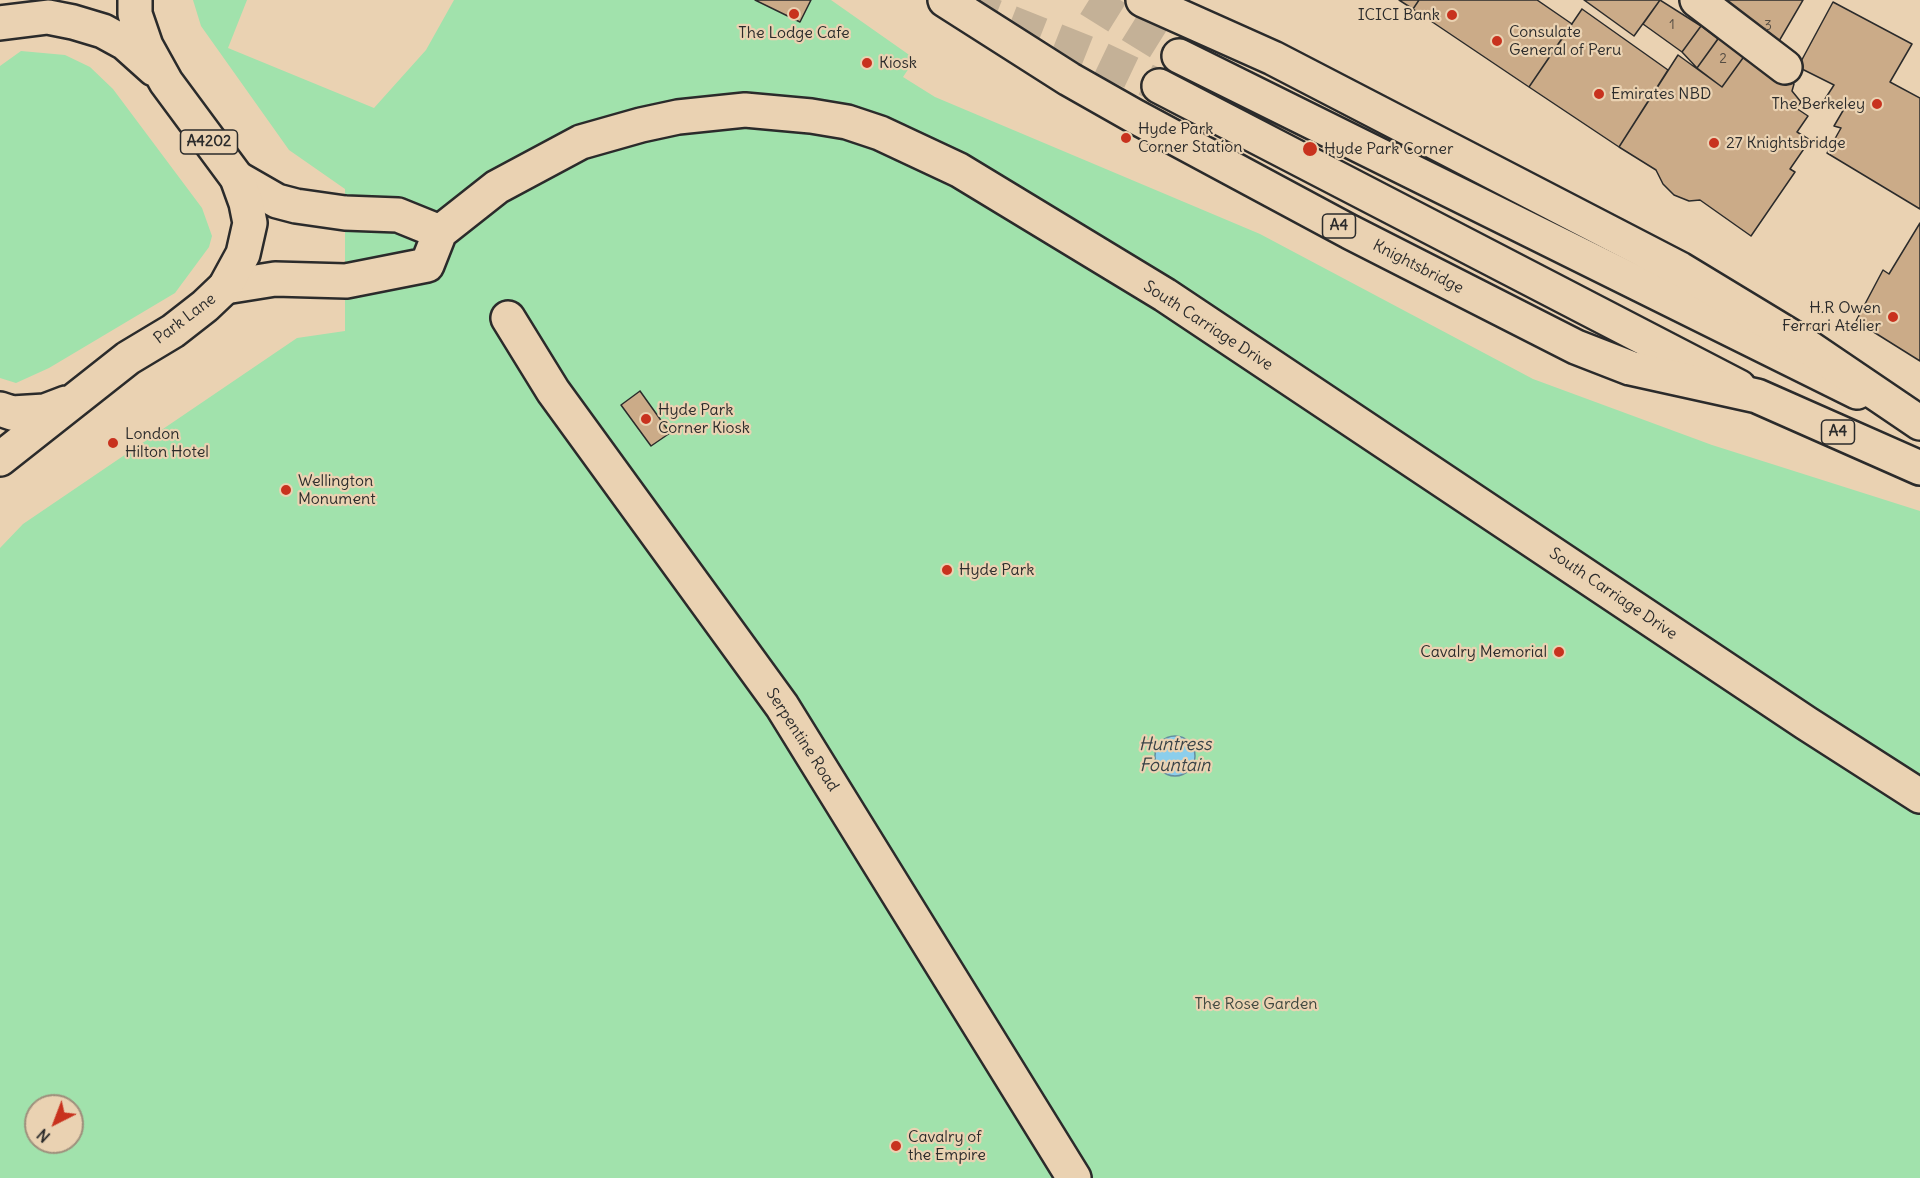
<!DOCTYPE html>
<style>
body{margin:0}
#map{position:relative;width:1920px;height:1178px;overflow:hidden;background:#ead2b2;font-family:Delius,sans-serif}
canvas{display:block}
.north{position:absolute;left:24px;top:1094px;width:60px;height:60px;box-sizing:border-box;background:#ead2b2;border:2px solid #9e8f7c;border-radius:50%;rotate:222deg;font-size:16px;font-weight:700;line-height:24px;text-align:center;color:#2b2b2b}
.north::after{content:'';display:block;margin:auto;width:21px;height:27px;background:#c8321e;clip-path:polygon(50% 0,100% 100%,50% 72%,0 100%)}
</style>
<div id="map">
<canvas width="1920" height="1178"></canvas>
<div class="north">N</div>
</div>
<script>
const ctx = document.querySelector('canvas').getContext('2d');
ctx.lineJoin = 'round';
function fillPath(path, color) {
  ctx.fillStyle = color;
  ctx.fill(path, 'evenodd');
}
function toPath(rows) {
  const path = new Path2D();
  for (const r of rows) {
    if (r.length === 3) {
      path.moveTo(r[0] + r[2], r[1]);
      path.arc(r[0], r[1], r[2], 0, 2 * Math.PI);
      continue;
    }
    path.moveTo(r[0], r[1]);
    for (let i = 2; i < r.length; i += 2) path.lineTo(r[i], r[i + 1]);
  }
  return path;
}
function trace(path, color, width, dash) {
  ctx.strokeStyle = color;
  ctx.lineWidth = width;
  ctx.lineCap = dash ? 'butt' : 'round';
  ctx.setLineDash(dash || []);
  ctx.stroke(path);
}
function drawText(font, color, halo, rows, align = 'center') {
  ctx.font = font + ' Delius,sans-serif';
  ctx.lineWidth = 4.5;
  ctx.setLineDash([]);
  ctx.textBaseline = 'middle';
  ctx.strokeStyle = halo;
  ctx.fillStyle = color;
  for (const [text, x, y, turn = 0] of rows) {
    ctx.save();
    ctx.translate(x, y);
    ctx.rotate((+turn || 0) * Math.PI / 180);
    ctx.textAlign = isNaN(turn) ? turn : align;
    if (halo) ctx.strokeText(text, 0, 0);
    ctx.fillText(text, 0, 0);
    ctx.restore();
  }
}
const green = toPath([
 [193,0,247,0,228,48,374,108,426,50,454,0,831,0,915,59,903,77,935,97,1260,234,1533,379,1712,445,1920,511,1920,1178,0,1178,0,548,23,524,297,338,345,331,345,189,289,150,201,26],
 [36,1106,72,1106,72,1142,36,1142],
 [21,51,65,55,90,67,113,89,202,208,212,236,209,247,175,293,49,368,16,383,0,378,0,66]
]);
const water = toPath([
 [1175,756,20]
]);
const building = toPath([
 [755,0,811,0,800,22,755,0],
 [1399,0,1419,0,1413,9,1399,0],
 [1419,0,1537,0,1572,24,1529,87,1413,9,1419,0],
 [1584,0,1660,0,1634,36,1584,0],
 [1660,0,1701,26,1682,52,1643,24,1660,0],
 [1714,0,1803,0,1775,48,1714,0],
 [1833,2,1912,44,1890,82,1920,98,1920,209,1827,153,1841,128,1834,126,1844,109,1825,99,1834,85,1798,67,1833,2],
 [1582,9,1668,70,1619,147,1529,87,1582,9],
 [1701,26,1718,39,1697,68,1682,52,1701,26],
 [1720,36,1748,51,1722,87,1697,68,1720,36],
 [1748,51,1794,84,1792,91,1801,102,1796,108,1808,116,1797,132,1810,140,1790,169,1795,172,1751,236,1700,200,1689,201,1674,195,1663,184,1656,170,1619,147,1678,55,1722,87,1748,51],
 [1920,223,1920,361,1856,321,1883,270,1889,274,1920,223],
 [640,391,670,433,651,446,621,405,640,391]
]);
const primaryTunnel = toPath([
 [1089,0,1179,56],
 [965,4,1092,54,1159,86]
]);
const street = toPath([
 [1697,0,1785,67],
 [237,178,277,201,296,206,345,213,398,215,440,232],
 [225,287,275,279,346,281,427,265,440,232,497,187,581,142,641,125,678,117,745,110,811,116,847,122,880,133,959,170,1165,295,1806,723,1920,796],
 [508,318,553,391,782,706,1074,1178]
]);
const primary = toPath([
 [1179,56,1857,392],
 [1159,86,1739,387]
]);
const highway = toPath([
 [945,0,1069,79,1136,117,1350,232,1576,347,1630,368,1757,396,1920,468],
 [1143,0,1273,58,1680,269,1802,343,1920,423],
 [0,23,48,17,73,22,103,31,125,43,154,69],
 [0,409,12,413,45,411,66,403],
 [0,459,128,358,173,331,205,306,225,287,243,254,250,223,246,203,237,178,166,82,146,46,135,14,135,0]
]);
const markers = [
 [794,14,6,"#c8321e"],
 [1452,15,6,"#c8321e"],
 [1497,41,6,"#c8321e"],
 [867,63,6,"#c8321e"],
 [1599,94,6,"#c8321e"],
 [1877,104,6,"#c8321e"],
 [1126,138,6,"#c8321e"],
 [1714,143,6,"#c8321e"],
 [1310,149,8,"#c8321e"],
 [1893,317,6,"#c8321e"],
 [646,419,6,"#c8321e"],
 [113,443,6,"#c8321e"],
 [286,490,6,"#c8321e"],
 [947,570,6,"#c8321e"],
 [1559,652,6,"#c8321e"],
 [896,1146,6,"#c8321e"]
];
const numberNames = [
 ["1",1672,25],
 ["3",1768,26],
 ["2",1723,59]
];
const shields = [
 [209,142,57],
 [1339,226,33],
 [1838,432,33]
];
const shieldNames = [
 ["A4202",209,142],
 ["A4",1339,226],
 ["A4",1838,432]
];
const poiNames = [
 ["ICICI Bank",1440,15,"right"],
 ["Consulate",1509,32],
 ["General of Peru",1509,50],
 ["The Lodge Cafe",794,33,"center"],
 ["Kiosk",879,63],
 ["Emirates NBD",1611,94],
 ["The Berkeley",1865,104,"right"],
 ["Hyde Park",1138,129],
 ["Corner Station",1138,147],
 ["27 Knightsbridge",1726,143],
 ["Hyde Park Corner",1324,149],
 ["H.R Owen",1881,308,"right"],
 ["Ferrari Atelier",1881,326,"right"],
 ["Hyde Park",658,410],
 ["Corner Kiosk",658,428],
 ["London",125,434],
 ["Hilton Hotel",125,452],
 ["Wellington",298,481],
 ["Monument",298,499],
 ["Hyde Park",959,570],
 ["Cavalry Memorial",1547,652,"right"],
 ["Cavalry of",908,1137],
 ["the Empire",908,1155]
];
const streetNames = [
 ["Knightsbridge",1418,267,27],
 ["Park Lane",185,319,-37],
 ["South Carriage Drive",1208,326,33],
 ["South Carriage Drive",1613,594,34],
 ["Serpentine Road",802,740,57]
];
const parkNames = [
 ["The Rose Garden",1256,1004]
];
const waterNames = [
 ["Huntress",1175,745],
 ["Fountain",1175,766]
];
fillPath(green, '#a1e2ac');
fillPath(water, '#8bceec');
trace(water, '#658d9f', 1.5);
fillPath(building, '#cbab88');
trace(building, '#2b2b2b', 1.5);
trace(primaryTunnel, '#c4b197', 33, [33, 16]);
trace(street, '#2b2b2b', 38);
trace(primary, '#2b2b2b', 38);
trace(highway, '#2b2b2b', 38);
trace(street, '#ead2b2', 33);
trace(primary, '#ead2b2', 33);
trace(highway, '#ead2b2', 33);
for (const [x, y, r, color] of markers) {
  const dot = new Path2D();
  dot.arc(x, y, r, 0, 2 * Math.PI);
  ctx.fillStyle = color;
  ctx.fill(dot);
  trace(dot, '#ead2b2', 2);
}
drawText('14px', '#534b42', null, numberNames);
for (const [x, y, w] of shields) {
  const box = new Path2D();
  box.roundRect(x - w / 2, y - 12, w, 24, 4.5);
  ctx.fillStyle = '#ead2b2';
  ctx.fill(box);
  trace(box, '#2b2b2b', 1.5);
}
drawText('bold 15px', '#2b2b2b', null, shieldNames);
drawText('16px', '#2b2b2b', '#ead2b2', poiNames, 'left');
drawText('16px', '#2b2b2b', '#ead2b2', streetNames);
drawText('16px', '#3d463e', '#ead2b2', parkNames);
drawText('italic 18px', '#394348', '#ead2b2', waterNames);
</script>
